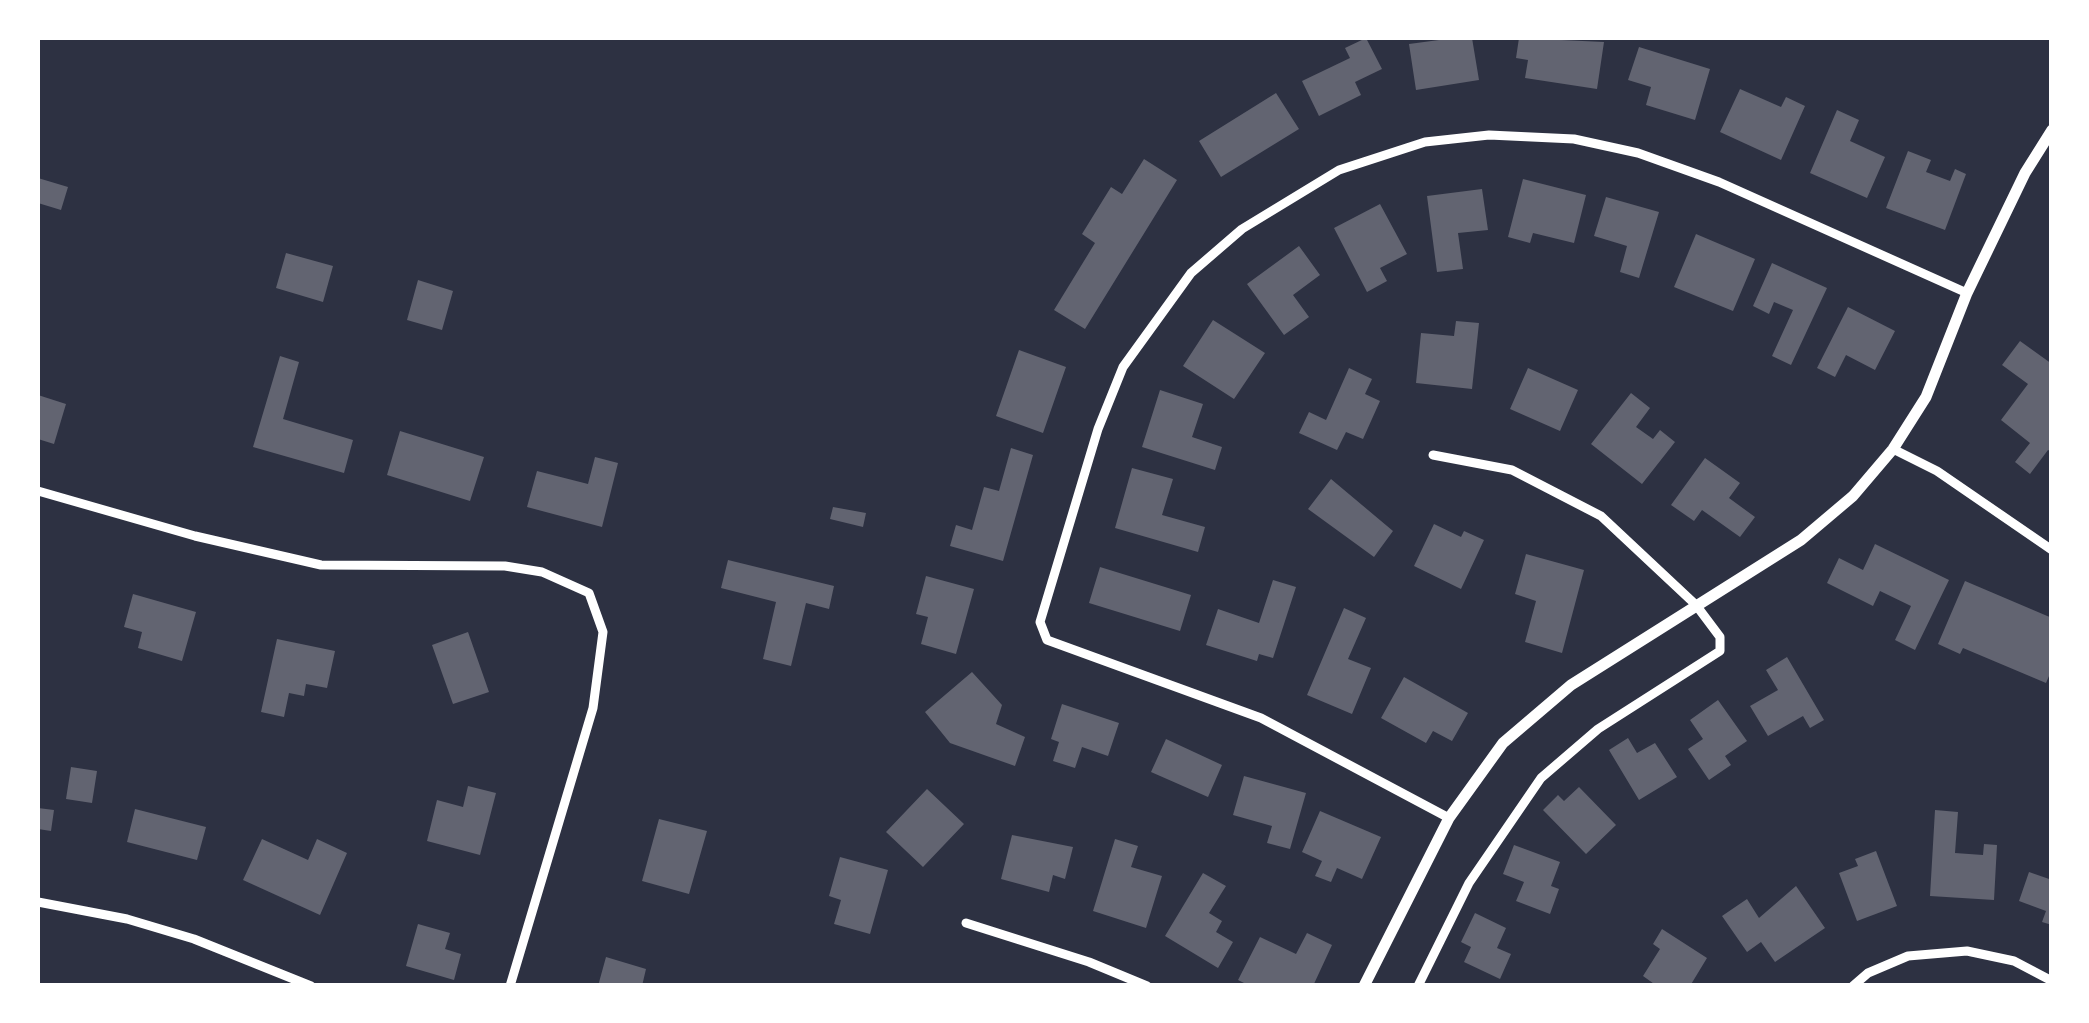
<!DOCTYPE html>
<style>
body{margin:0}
#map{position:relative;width:2089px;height:1023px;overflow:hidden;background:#2d3142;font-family:Poppins,sans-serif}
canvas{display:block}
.frame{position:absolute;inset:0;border:40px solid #fff;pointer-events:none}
</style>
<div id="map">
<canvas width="2089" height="1023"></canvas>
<div class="frame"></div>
</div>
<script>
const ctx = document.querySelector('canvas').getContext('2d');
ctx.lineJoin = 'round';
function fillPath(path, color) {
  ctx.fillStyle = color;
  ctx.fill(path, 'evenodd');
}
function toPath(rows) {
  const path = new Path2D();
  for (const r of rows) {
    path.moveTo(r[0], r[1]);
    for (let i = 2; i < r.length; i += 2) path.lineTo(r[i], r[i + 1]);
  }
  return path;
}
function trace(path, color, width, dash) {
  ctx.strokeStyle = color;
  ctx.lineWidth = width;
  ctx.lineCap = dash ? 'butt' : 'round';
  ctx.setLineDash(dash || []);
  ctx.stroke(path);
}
const building = toPath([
 [1366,38,1382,69,1355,82,1361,95,1319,116,1302,81,1350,58,1345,48],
 [1454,38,1472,38,1479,80,1416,90,1409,44],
 [1519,38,1604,42,1597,89,1525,78,1528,60,1516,58],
 [1639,47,1710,69,1695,120,1646,105,1651,87,1628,80],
 [1740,89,1781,107,1786,97,1805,106,1781,160,1720,132],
 [1276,93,1299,129,1221,177,1199,141],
 [1837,110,1859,120,1850,141,1885,157,1867,198,1810,173],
 [1908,151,1931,160,1926,172,1950,181,1955,169,1966,174,1945,230,1886,208],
 [1144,159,1177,180,1085,329,1054,310,1095,243,1082,234,1111,187,1122,194],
 [38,178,68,187,61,210,38,203],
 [1523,179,1586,195,1574,243,1533,233,1530,243,1508,237],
 [1482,189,1488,230,1458,233,1463,269,1437,272,1427,196],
 [1606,197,1659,212,1639,278,1620,272,1627,246,1594,236],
 [1380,204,1407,254,1380,268,1387,281,1367,292,1334,228],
 [1696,234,1755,259,1733,311,1674,287],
 [1299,246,1320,275,1293,295,1309,317,1284,335,1247,284],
 [286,253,333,266,323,302,276,288],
 [1772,263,1827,288,1791,365,1772,356,1793,310,1774,302,1769,314,1753,306],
 [418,280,453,291,442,330,407,320],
 [1848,307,1895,331,1875,370,1846,355,1835,377,1817,368],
 [1213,320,1265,353,1234,399,1183,366],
 [1456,321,1479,323,1472,389,1416,383,1421,333,1454,336],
 [2020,341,2052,364,2052,452,2048,450,2030,474,2015,462,2030,443,2001,420,2028,384,2002,365],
 [1019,350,1066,367,1043,433,996,416],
 [280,356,299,362,283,419,353,440,344,473,253,447],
 [1349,368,1372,379,1365,394,1380,401,1363,439,1346,432,1337,450,1299,433,1309,412,1326,420],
 [1528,368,1578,390,1560,431,1510,409],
 [1160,390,1203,404,1192,437,1222,447,1215,470,1142,447],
 [1631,393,1650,408,1636,427,1653,439,1660,430,1675,442,1642,484,1591,444],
 [38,395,66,404,54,444,38,439],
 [400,431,484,457,470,501,387,475],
 [1011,448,1033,455,1003,561,950,546,956,525,972,530,984,487,999,491],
 [595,457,618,463,602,527,527,507,537,471,588,484],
 [1705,458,1740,483,1729,498,1755,517,1740,537,1702,510,1694,521,1671,505],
 [1132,468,1173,479,1162,515,1205,527,1198,552,1115,528],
 [1331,479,1393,531,1374,557,1308,509],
 [833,507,866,513,863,527,830,519],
 [1434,524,1461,537,1464,531,1484,540,1461,589,1414,566],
 [1875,544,1949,580,1915,650,1895,640,1911,606,1880,591,1873,606,1827,583,1839,558,1863,570],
 [1526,554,1584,570,1562,653,1525,642,1536,601,1515,594],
 [728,560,834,586,829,609,806,603,791,666,763,659,776,602,721,588],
 [1100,567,1191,595,1180,631,1089,603],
 [926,576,974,589,956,654,921,644,928,617,916,614],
 [1273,580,1296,587,1273,658,1259,654,1257,661,1206,645,1218,609,1259,623],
 [1965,581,2052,618,2052,669,2046,683,1963,648,1960,654,1938,644],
 [133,594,196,612,182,661,138,648,142,632,124,627],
 [1344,608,1366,618,1348,659,1371,668,1352,714,1307,695],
 [468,632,489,692,453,704,432,645],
 [277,639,335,651,327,688,306,684,304,696,289,693,284,717,261,712],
 [1787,657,1824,720,1810,728,1803,716,1768,736,1750,706,1778,690,1766,670],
 [972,672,1002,705,996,724,1025,737,1015,766,950,743,925,712],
 [1404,677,1468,713,1452,741,1433,731,1426,743,1381,718],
 [1718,700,1747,741,1725,756,1731,765,1709,780,1688,749,1703,739,1690,720],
 [1062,704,1119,723,1108,756,1082,747,1075,768,1053,761,1059,742,1051,739],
 [1628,738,1637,753,1655,743,1677,777,1639,800,1609,750],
 [1166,739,1222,765,1208,797,1151,772],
 [71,767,97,771,92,803,66,799],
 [1244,776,1306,793,1290,849,1267,843,1272,826,1233,815],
 [468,786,496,793,480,855,427,841,437,800,463,807],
 [1579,787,1616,825,1586,854,1543,810,1558,795,1564,801],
 [927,789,964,824,923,867,886,832],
 [38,808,54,810,51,831,38,829],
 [135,809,206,827,197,860,127,842],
 [1935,810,1958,812,1955,853,1983,855,1984,844,1997,845,1994,900,1930,896],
 [1320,811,1381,837,1362,879,1337,868,1331,882,1315,876,1322,861,1302,852],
 [659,819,707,831,689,894,642,881],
 [1012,835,1073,847,1065,879,1053,875,1049,892,1001,879],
 [262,839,308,860,317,839,347,853,320,915,243,880],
 [1115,839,1138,846,1131,867,1162,876,1146,928,1093,911],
 [1514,845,1560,862,1551,886,1559,889,1550,914,1516,901,1524,882,1503,874],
 [1876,851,1897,906,1857,921,1839,873,1858,866,1855,859],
 [840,857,888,870,870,934,834,924,841,900,829,896],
 [2029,872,2052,880,2052,925,2042,922,2046,911,2019,901],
 [1203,873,1226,886,1209,913,1222,921,1216,932,1233,942,1218,968,1165,936],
 [1796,886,1825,928,1775,962,1761,942,1747,952,1722,916,1747,899,1759,918],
 [1475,913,1506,928,1497,948,1511,954,1500,979,1464,962,1471,947,1461,942],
 [418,924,450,933,445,949,461,954,454,980,406,966],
 [1662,929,1707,958,1690,986,1657,986,1643,976,1660,949,1653,944],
 [1307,933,1332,945,1313,986,1250,986,1238,980,1260,937,1296,954],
 [606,957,646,969,642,986,598,986]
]);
const minor = toPath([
 [1893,449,1937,471,2052,550],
 [38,491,195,536,321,565,505,566,542,572,589,593,603,632,593,708,510,986],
 [1449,818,1261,718,1047,640,1040,622,1098,429,1123,367,1191,273,1242,229,1339,170,1425,142,1489,135,1574,139,1638,153,1719,182,1967,293],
 [38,902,127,919,194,939,311,986],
 [966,923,1089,962,1147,986],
 [1418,986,1469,883,1541,778,1598,729,1720,651,1720,637,1696,605,1601,516,1512,470,1433,455],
 [1853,986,1868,973,1908,956,1967,951,2014,961,2052,981]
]);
const tertiary = toPath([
 [1364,986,1449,818,1503,743,1571,685,1801,540,1853,496,1893,449,1926,397,1967,293,2025,173,2052,130]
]);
fillPath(building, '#626471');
trace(minor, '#fff', 9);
trace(tertiary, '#fff', 11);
</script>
